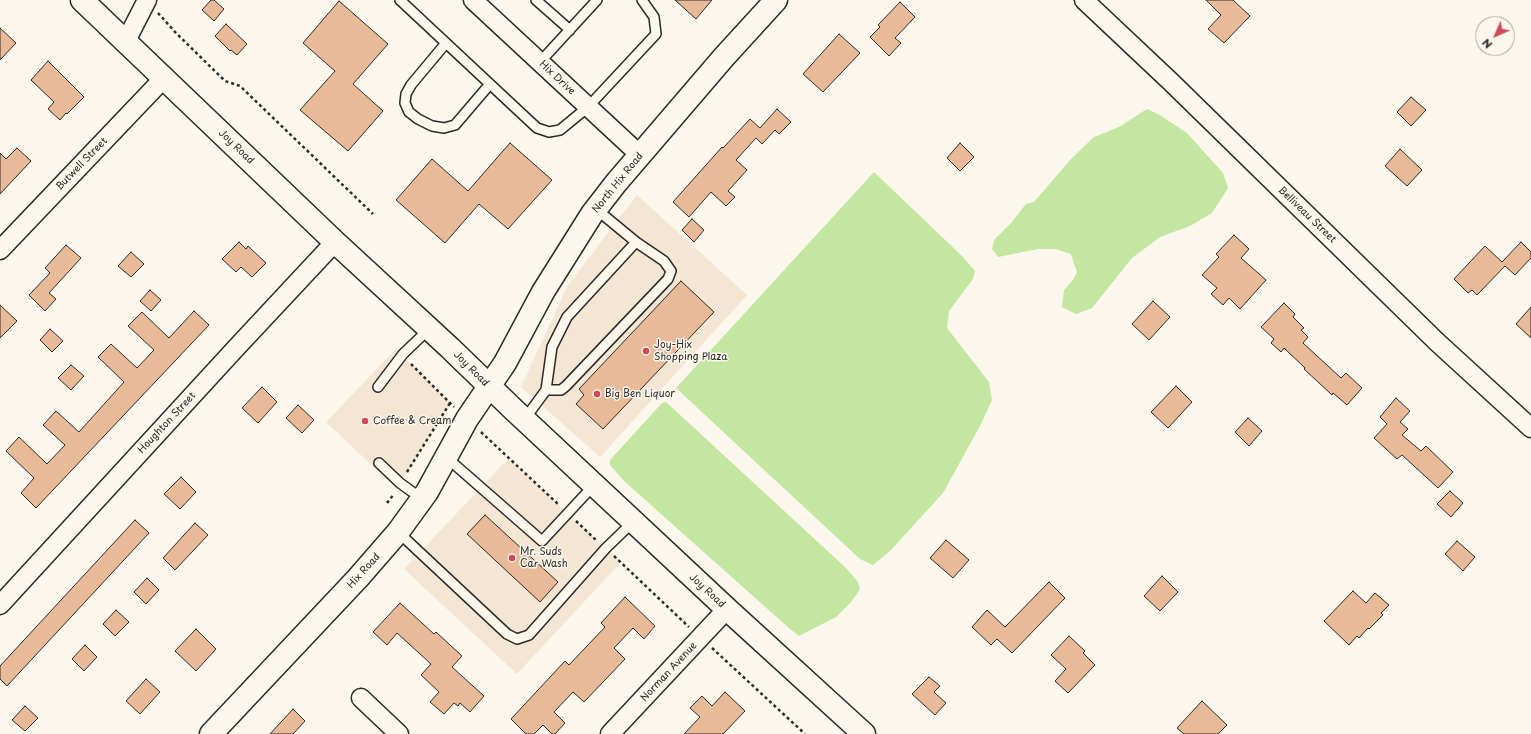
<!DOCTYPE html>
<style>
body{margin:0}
#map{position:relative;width:1531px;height:734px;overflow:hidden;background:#fbf7ec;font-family:"Playpen Sans",sans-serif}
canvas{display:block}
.north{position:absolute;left:1475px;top:16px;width:40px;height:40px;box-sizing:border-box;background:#fbf7ec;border:1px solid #a8a59f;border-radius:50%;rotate:225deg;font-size:11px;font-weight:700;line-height:16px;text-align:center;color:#2b2b2b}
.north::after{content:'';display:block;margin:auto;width:14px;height:18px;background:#d1495b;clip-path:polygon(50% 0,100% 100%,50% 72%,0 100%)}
</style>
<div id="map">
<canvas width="1531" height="734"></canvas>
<div class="north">N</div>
</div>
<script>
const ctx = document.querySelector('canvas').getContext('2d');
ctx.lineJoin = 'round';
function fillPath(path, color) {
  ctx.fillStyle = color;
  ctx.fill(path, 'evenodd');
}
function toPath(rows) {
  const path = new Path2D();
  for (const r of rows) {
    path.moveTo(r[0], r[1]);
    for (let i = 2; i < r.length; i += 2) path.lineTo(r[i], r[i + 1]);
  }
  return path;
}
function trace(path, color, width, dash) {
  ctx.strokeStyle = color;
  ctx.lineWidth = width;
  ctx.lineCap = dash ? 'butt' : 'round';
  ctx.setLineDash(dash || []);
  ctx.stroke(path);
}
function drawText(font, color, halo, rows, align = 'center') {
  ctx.font = font + ' "Playpen Sans",sans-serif';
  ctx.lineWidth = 3;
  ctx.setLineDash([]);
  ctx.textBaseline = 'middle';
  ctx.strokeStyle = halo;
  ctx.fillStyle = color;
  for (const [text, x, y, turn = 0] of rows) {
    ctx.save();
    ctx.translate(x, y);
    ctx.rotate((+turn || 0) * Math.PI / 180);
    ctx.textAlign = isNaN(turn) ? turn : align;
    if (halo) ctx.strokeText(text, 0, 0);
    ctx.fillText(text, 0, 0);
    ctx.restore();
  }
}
const built = toPath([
 [637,195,747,295,600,457,521,387,568,285],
 [396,349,450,403,397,489,326,422],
 [508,459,621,562,517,674,404,569]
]);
const green = toPath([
 [1147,109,1160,115,1187,133,1223,173,1228,188,1212,213,1190,226,1160,237,1132,258,1092,308,1076,314,1062,307,1064,290,1073,280,1077,272,1071,254,1055,249,1038,249,998,257,992,249,994,240,1011,223,1026,204,1034,202,1071,159,1094,137,1119,127],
 [874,172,963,257,975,271,973,279,949,311,947,328,989,382,992,400,980,426,943,493,891,550,873,565,860,559,676,388],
 [666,402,846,568,858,582,860,589,851,602,836,617,799,636,790,629,624,481,610,465,610,460,662,403]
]);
const building = toPath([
 [211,0,214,0,224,9,214,21,202,10,211,0],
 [675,0,712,0,696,19,675,0],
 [1206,0,1233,0,1250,16,1224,43,1208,29,1221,15,1206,0],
 [339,1,388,44,353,84,383,111,348,151,300,110,335,71,303,43,339,1],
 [900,2,915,17,895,38,901,43,889,56,870,37,880,27,878,25,900,2],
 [226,24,247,44,237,55,231,50,230,51,215,36,226,24],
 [0,28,16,43,0,60,0,28],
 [839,34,860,53,823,92,803,74,839,34],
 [48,61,84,97,67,114,66,113,60,120,48,109,54,102,31,80,48,61],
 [1411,97,1426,110,1411,126,1397,112,1411,97],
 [777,109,791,122,779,134,775,130,762,144,756,138,736,160,747,170,728,191,735,197,726,206,711,192,689,217,673,202,722,147,723,148,750,119,760,128,777,109],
 [510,143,552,180,508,229,479,204,445,243,396,200,432,159,468,191,510,143],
 [960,143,974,157,960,171,947,158,960,143],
 [17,148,31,161,0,194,0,153,6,159,17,148],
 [1400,149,1422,170,1407,186,1385,166,1400,149],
 [692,219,704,230,694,242,682,230,692,219],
 [1234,235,1249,249,1241,258,1266,280,1240,309,1229,298,1223,305,1211,294,1217,288,1202,275,1219,257,1216,254,1234,235],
 [239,242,246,249,248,246,266,263,252,277,241,267,236,272,222,259,239,242],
 [1521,242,1531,252,1531,258,1515,275,1505,266,1477,295,1472,290,1468,293,1454,279,1485,246,1502,262,1521,242],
 [66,245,81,258,49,293,56,299,45,311,29,295,50,273,45,268,66,245],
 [131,252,144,264,131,277,118,266,131,252],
 [681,281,714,312,603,429,576,404,584,395,579,389,681,281],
 [150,290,161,300,151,311,140,301,150,290],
 [1153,301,1170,317,1149,340,1132,324,1153,301],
 [1284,303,1295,314,1293,317,1304,328,1301,330,1308,337,1303,343,1341,378,1346,373,1362,388,1347,405,1333,393,1332,395,1304,369,1305,368,1284,348,1281,352,1271,343,1274,339,1261,327,1284,303],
 [0,305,17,321,0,338,0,305],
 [1531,307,1531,338,1516,324,1531,307],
 [194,311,209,325,36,508,21,493,34,478,6,451,19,437,47,464,65,445,43,425,56,411,79,432,124,382,98,357,111,344,137,368,154,350,128,326,142,312,169,338,194,311],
 [50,329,63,341,52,352,40,340,50,329],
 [71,365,84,376,71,390,58,378,71,365],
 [1176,386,1192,402,1168,428,1151,412,1176,386],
 [262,387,277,402,258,423,242,408,262,387],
 [1396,398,1410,411,1400,422,1408,429,1402,435,1421,451,1426,446,1453,472,1438,488,1402,455,1397,459,1374,438,1387,424,1380,417,1396,398],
 [298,405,314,420,302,433,286,418,298,405],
 [1248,418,1262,431,1249,446,1235,432,1248,418],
 [181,477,196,492,180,509,164,494,181,477],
 [1450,491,1463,503,1451,517,1437,504,1450,491],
 [485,515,558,582,540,602,467,534,485,515],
 [135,520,149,533,7,686,0,679,0,666,135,520],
 [195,523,208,535,175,570,163,558,195,523],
 [946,540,969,560,953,578,930,558,946,540],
 [1457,541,1475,557,1463,571,1445,554,1457,541],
 [1162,576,1178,592,1160,611,1144,596,1162,576],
 [147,578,159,590,146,604,134,592,147,578],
 [1049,582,1065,598,1012,653,997,639,991,645,972,627,987,610,1005,627,1049,582],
 [1353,591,1366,603,1375,593,1389,605,1381,613,1383,615,1369,629,1368,628,1359,638,1357,636,1349,645,1324,621,1353,591],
 [625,597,655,626,644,639,633,628,614,648,625,659,584,702,573,692,554,712,565,723,555,734,552,734,543,725,534,734,526,734,511,719,565,661,569,665,605,627,601,623,625,597],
 [400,603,434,634,436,632,462,656,452,667,484,696,470,712,460,703,458,706,454,703,444,714,430,702,439,692,421,675,431,664,397,633,387,645,373,632,400,603],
 [116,610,129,622,115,636,103,624,116,610],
 [196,629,216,649,196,671,175,651,196,629],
 [1069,636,1085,651,1083,653,1095,665,1068,693,1055,681,1066,669,1051,655,1069,636],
 [85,645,97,657,84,671,72,659,85,645],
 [929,677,940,686,934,692,946,703,935,715,912,694,929,677],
 [146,679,160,692,140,714,126,701,146,679],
 [725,692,745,711,723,734,684,734,700,717,690,708,702,696,712,706,725,692],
 [1202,701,1227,725,1218,734,1184,734,1177,728,1202,701],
 [25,706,38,718,25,731,12,720,25,706],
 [293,709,305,721,293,734,270,734,293,709]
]);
const path = toPath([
 [158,13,176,33,225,81,240,86,373,214],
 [411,364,454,407],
 [481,432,559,505],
 [407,472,450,403],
 [387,503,394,494],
 [576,521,597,541],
 [614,556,689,627],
 [712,648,805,734]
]);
const lane = toPath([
 [400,0,537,128,549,132,560,130,588,107,656,34,654,17,642,0],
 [536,0,570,30],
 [446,43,411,85,406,94,405,103,409,112,418,119,432,126,444,128,455,125,490,84],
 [540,62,597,0],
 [378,387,403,354,429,329],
 [546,390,561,390,566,386,668,279,671,271,664,261,636,242],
 [524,420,546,390,552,347,567,317,636,242,596,209],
 [446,457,542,541,594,485],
 [379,463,400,483,422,499],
 [398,532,507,634,517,639,529,635,606,548,633,522]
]);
const street = toPath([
 [473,0,640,155],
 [1084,0,1171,82,1437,342,1531,428],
 [126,41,147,0],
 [0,250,164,78],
 [0,605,236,348,335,242],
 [361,698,399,734],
 [610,734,727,609]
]);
const secondary = toPath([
 [82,0,335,242,450,348,513,409,727,609,864,734],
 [211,734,358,578,398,532,427,492,467,419,505,363,543,292,592,214,616,183,724,57,776,0]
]);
const markers = [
 [646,351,4,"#d1495b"],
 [597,394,4,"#d1495b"],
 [365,421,4,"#d1495b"],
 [512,558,4,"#d1495b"]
];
const streetNames = [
 ["Hix Drive",557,78,43],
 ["Joy Road",236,147,44],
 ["Butwell Street",82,164,-46],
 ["North Hix Road",618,183,-51],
 ["Belliveau Street",1307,215,44],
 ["Joy Road",471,369,45],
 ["Houghton Street",167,423,-47],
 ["Hix Road",364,571,-48],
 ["Joy Road",707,591,43],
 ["Norman Avenue",669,672,-47]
];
const poiNames = [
 ["Joy-Hix",654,345],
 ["Shopping Plaza",654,357],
 ["Big Ben Liquor",605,394],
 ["Coffee & Cream",373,421],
 ["Mr. Suds",520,552],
 ["Car Wash",520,564]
];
fillPath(built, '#f5e5d3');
fillPath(green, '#c3e6a0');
fillPath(building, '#e8ba98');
trace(building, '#2b2b2b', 1);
trace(lane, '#2b2b2b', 12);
trace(street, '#2b2b2b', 21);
trace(secondary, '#2b2b2b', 25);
trace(path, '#2b2b2b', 2.5, [3, 3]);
trace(lane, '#fbf7ec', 9);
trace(street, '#fbf7ec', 18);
trace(secondary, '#fbf7ec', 22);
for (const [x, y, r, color] of markers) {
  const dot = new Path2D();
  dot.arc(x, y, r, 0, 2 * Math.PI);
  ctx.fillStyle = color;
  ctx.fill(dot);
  trace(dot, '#fbf7ec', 1.5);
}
drawText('10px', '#2b2b2b', '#fbf7ec', streetNames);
drawText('10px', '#2b2b2b', '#fbf7ec', poiNames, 'left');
</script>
